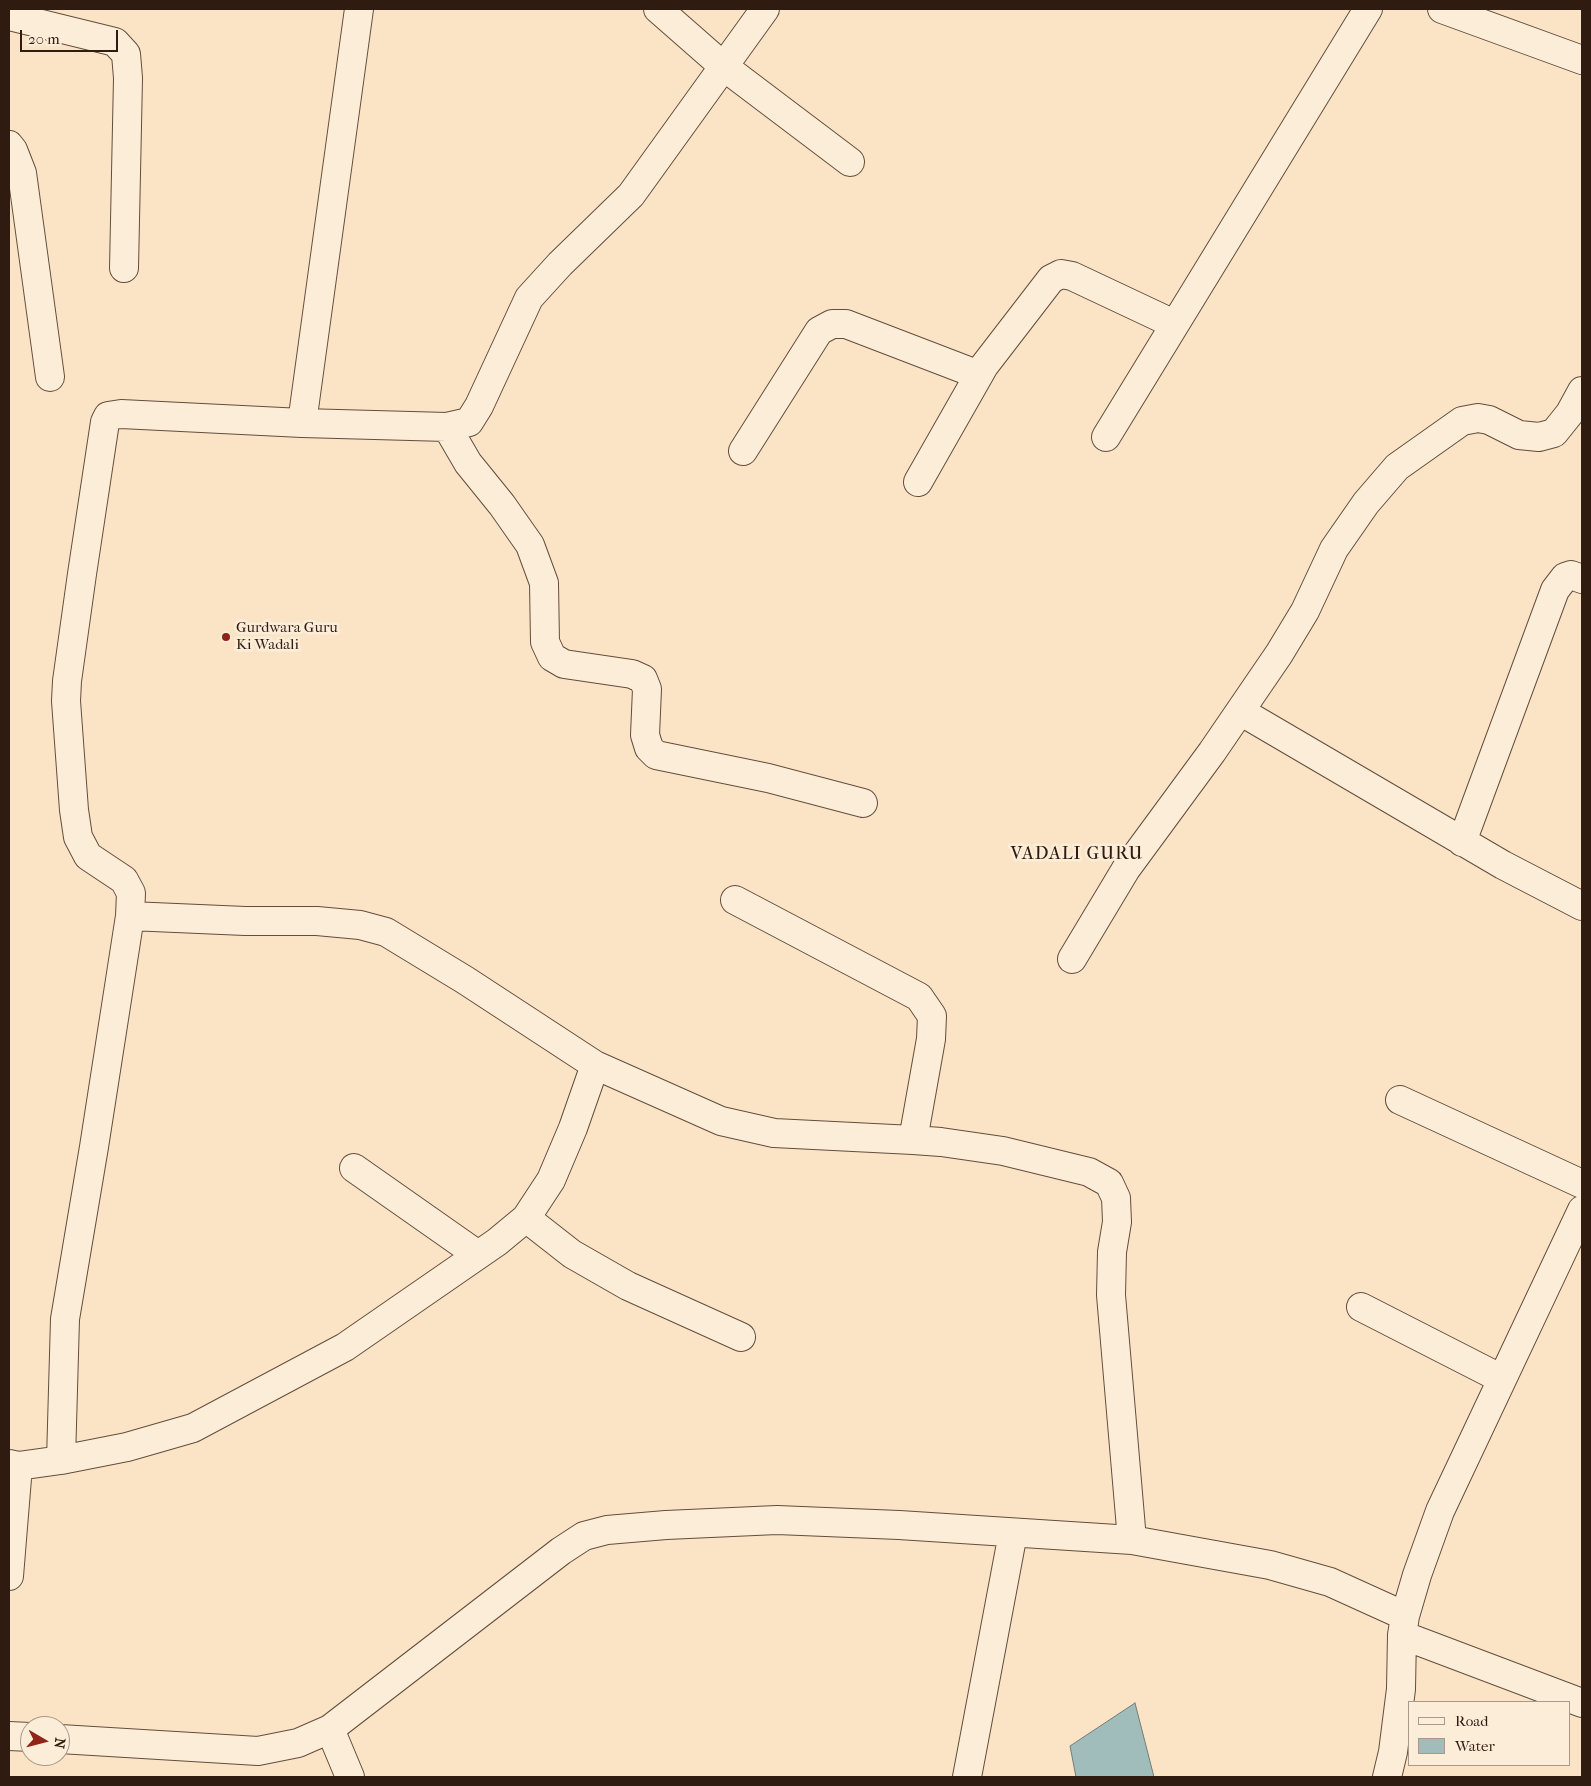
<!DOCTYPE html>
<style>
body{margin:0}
#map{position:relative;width:1591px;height:1786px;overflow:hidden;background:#fbe4c5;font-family:"IM FELL French Canon",serif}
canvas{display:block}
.frame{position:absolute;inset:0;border:10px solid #301b10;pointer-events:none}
.legend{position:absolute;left:1408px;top:1701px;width:162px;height:65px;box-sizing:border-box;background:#fcedd9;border:1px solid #aa9989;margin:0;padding:6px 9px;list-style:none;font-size:15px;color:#301b10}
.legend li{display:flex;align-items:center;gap:10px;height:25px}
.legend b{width:25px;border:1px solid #aa9989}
.north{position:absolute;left:20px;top:1716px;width:50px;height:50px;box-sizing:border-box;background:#fcedd9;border:1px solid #aa9989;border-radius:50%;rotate:98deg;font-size:14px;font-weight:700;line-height:20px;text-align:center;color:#301b10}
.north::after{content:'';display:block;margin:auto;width:18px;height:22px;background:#8f2418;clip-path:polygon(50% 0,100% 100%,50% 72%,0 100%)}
.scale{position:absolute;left:20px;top:30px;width:98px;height:22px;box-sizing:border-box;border:2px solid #301b10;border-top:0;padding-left:6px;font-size:15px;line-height:18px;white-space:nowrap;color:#301b10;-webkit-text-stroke:4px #fcedd9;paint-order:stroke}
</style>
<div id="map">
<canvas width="1591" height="1786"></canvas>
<div class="frame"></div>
<ul class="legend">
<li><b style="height:6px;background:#fcedd9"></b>Road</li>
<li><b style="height:14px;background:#a0bdbb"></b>Water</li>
</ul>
<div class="north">N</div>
<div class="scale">20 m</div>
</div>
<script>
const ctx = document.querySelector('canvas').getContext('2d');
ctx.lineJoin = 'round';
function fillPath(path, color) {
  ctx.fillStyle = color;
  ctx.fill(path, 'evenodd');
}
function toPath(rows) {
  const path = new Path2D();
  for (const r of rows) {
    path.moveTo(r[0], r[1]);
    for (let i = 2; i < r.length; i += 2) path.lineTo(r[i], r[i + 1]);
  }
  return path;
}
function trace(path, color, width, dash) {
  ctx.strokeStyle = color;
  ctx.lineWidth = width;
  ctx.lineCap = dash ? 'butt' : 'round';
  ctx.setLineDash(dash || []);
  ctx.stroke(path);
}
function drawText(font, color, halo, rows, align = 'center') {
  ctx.font = font + ' "IM FELL French Canon",serif';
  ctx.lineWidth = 5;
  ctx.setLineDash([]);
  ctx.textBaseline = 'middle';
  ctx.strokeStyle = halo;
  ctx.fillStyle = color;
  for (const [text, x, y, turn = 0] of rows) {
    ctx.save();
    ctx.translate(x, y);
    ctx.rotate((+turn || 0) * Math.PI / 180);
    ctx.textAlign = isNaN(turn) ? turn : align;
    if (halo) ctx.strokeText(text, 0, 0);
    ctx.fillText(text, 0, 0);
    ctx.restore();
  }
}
const water = toPath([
 [1135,1703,1154,1777,1076,1777,1070,1746,1135,1703]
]);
const minor = toPath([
 [658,9,723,66,850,162],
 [1442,9,1582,60],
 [9,16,115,42,126,54,128,78,124,268],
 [9,145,13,150,22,173,50,377],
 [302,423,359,9],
 [447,427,468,463,502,505,530,545,544,583,545,642,552,657,564,664,632,674,643,679,647,689,645,735,649,748,656,755,768,778,863,803],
 [1106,437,1368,9],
 [743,451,819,331,832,324,846,324,979,375],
 [918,482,984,366,1051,279,1061,274,1072,276,1174,324],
 [1240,711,1503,865,1582,906],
 [1462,842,1555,590,1565,577,1571,575,1582,579],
 [735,900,919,997,932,1016,931,1039,913,1140],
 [130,916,245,921,317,921,360,925,386,932,465,980,595,1065,721,1121,774,1133,913,1140,941,1142,1003,1151,1089,1172,1109,1183,1116,1198,1117,1222,1112,1252,1111,1295,1132,1540],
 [1072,959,1126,869,1212,752,1279,654,1305,611,1334,549,1366,503,1397,467,1462,421,1478,418,1489,420,1519,435,1539,437,1554,433,1570,413,1582,391],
 [1400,1100,1582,1184],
 [354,1168,478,1255],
 [526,1218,572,1254,628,1286,741,1337],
 [1361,1307,1502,1379],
 [61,1460,65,1319,94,1147,130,916,131,893,124,880,88,856,78,837,74,810,66,701,67,681,82,574,105,422,108,416,121,414,302,423,447,427,469,422,479,406,529,298,560,264,631,195,765,9],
 [9,1464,18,1466,61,1460,127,1447,193,1428,345,1347,497,1242,526,1218,551,1180,573,1128,595,1065],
 [9,1576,18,1466],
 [1402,1635,1582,1703],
 [330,1729,350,1777],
 [9,1736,30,1737],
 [60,1739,258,1751,298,1743,330,1729,561,1551,584,1536,607,1530,666,1525,777,1520,899,1525,1132,1540,1270,1565,1330,1582,1405,1616],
 [967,1777,1013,1533],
 [1387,1777,1393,1752,1401,1689,1402,1635,1405,1616,1417,1575,1440,1511,1582,1210]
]);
const markers = [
 [226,637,5,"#8f2418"]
];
const poiNames = [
 ["Gurdwara Guru",236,628],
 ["Ki Wadali",236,645]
];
const quarterNames = [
 ["VADALI GURU",1077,855]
];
fillPath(water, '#a0bdbb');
trace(water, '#737c77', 1);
trace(minor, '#634d3d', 30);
trace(minor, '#fcedd9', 28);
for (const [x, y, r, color] of markers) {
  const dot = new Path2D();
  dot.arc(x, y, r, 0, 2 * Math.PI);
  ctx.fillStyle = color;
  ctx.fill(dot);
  trace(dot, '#fcedd9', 2);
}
drawText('15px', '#301b10', '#fcedd9', poiNames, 'left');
ctx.letterSpacing = '1px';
drawText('18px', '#301b10', '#fcedd9', quarterNames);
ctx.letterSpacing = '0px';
</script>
